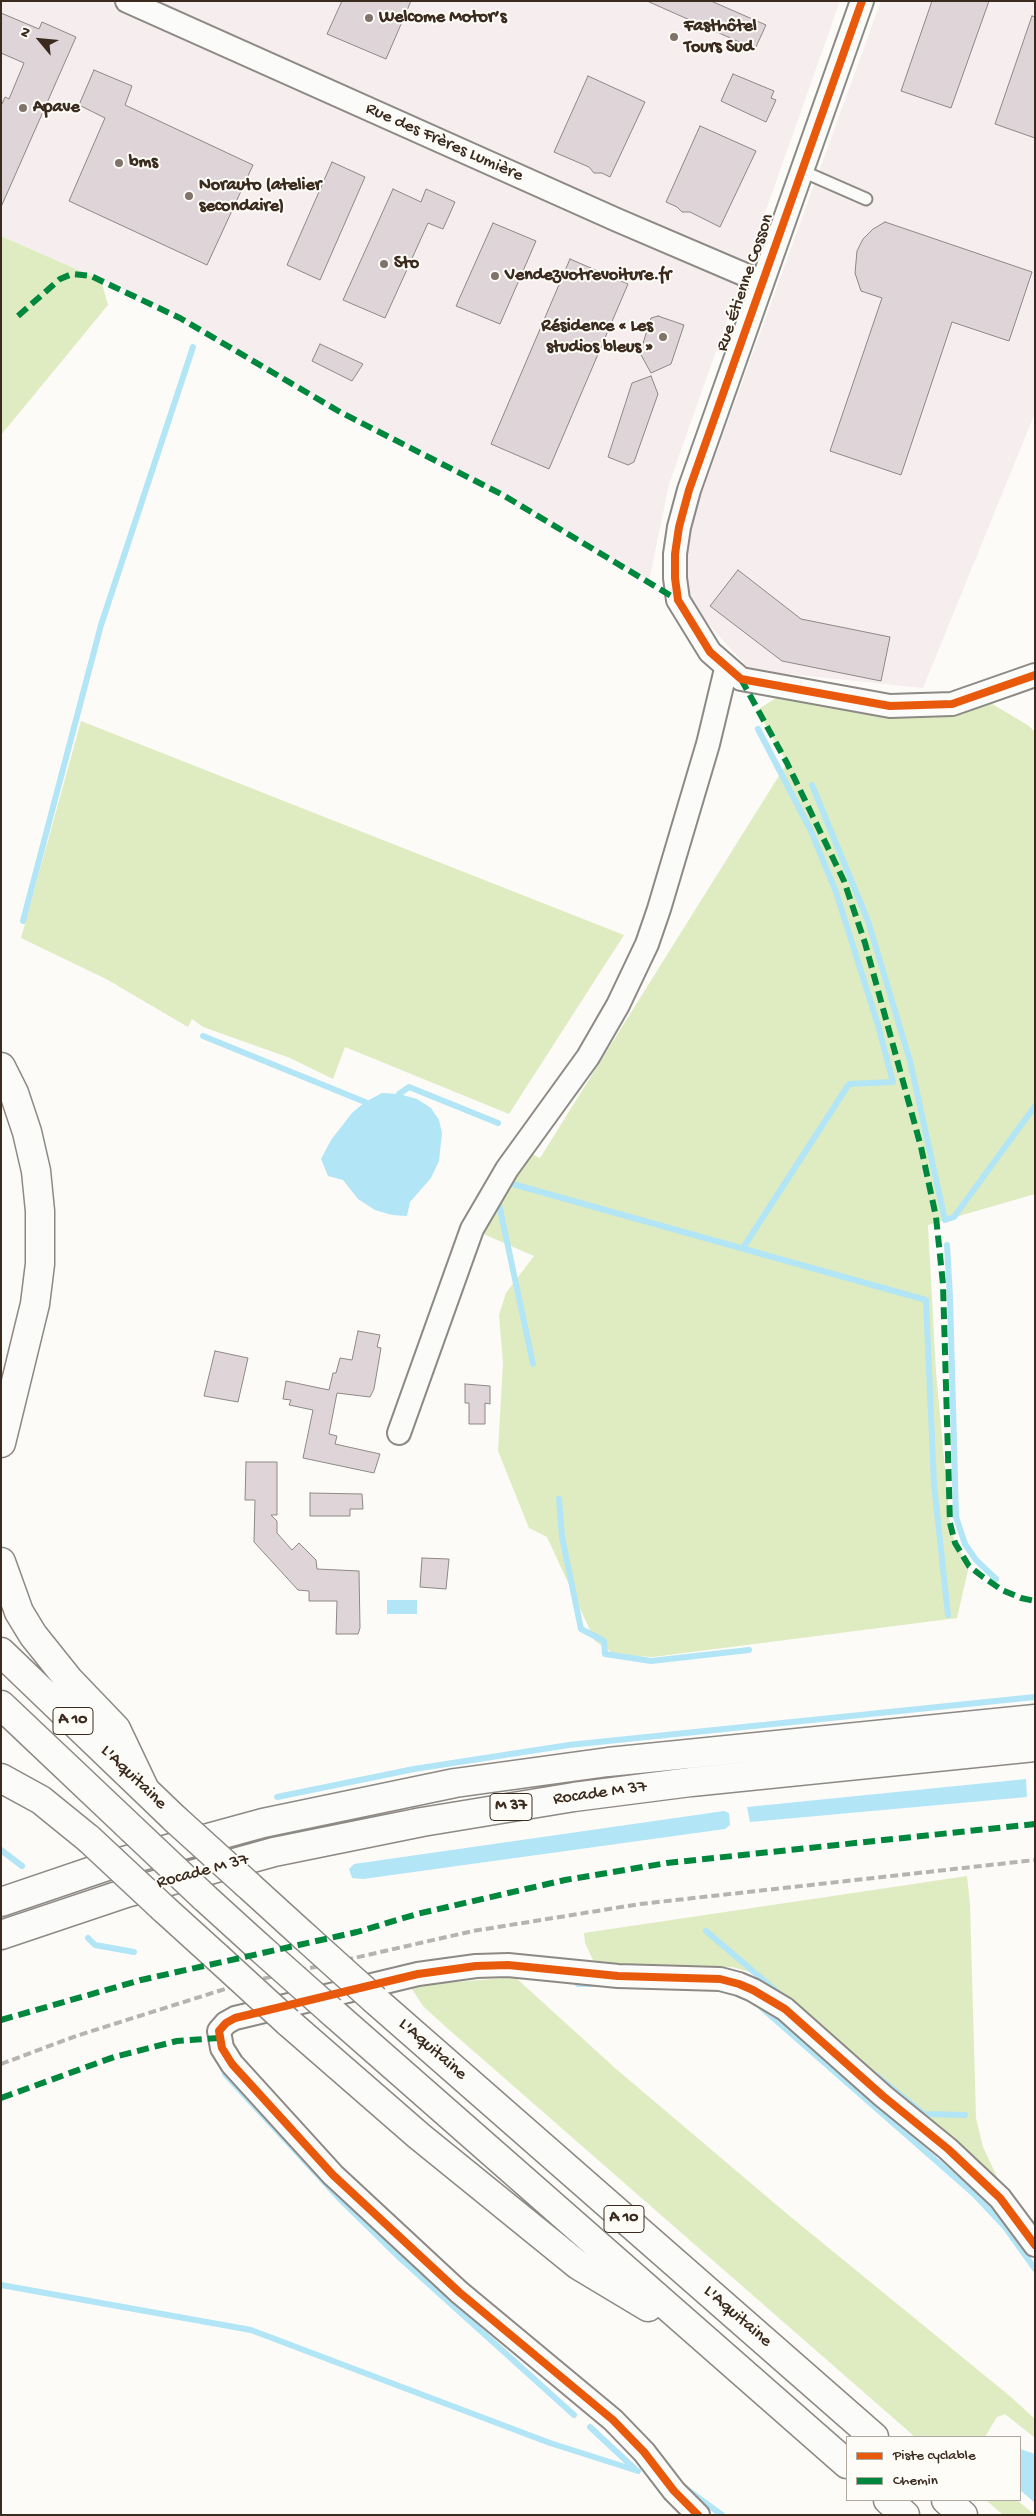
<!DOCTYPE html>
<meta charset="utf-8">
<style>
body{margin:0}
#map{position:relative;width:1036px;height:2516px;overflow:hidden;background:#fcfbf8;font-family:"Gochi Hand",sans-serif}
canvas{display:block}
.frame{position:absolute;inset:0;border:2px solid #3b2a1e;pointer-events:none}
.legend{position:absolute;left:846px;top:2436px;width:175px;height:65px;box-sizing:border-box;background:#fdfcf7;border:1px solid #afa8a0;margin:0;padding:6px 9px;list-style:none;font-size:15px;color:#3b2a1e}
.legend li{display:flex;align-items:center;gap:10px;height:25px}
.legend b{width:25px;border:1px solid #afa8a0}
.north{position:absolute;left:15px;top:15px;width:50px;height:50px;-webkit-text-stroke:4px #fdfcf7;paint-order:stroke;rotate:298deg;font-size:14px;font-weight:700;line-height:20px;text-align:center;color:#3b2a1e}
.north::after{content:'';display:block;margin:auto;width:18px;height:22px;background:#3b2a1e;clip-path:polygon(50% 0,100% 100%,50% 72%,0 100%)}
</style>
<div id="map">
<canvas width="1036" height="2516"></canvas>
<div class="frame"></div>
<ul class="legend">
<li><b style="height:6px;background:#e8590c"></b>Piste cyclable</li>
<li><b style="height:6px;background:#00873e"></b>Chemin</li>
</ul>
<div class="north">N</div>
</div>
<script>
const ctx = document.querySelector('canvas').getContext('2d');
ctx.lineJoin = 'round';
function fillPath(path, color) {
  ctx.fillStyle = color;
  ctx.fill(path, 'evenodd');
}
function toPath(rows) {
  const path = new Path2D();
  for (const r of rows) {
    path.moveTo(r[0], r[1]);
    for (let i = 2; i < r.length; i += 2) path.lineTo(r[i], r[i + 1]);
  }
  return path;
}
function trace(path, color, width, dash) {
  ctx.strokeStyle = color;
  ctx.lineWidth = width;
  ctx.lineCap = dash ? 'butt' : 'round';
  ctx.setLineDash(dash || []);
  ctx.stroke(path);
}
function drawText(font, color, halo, rows, align = 'center') {
  ctx.font = font + ' "Gochi Hand",sans-serif';
  ctx.lineWidth = 4;
  ctx.setLineDash([]);
  ctx.textBaseline = 'middle';
  ctx.strokeStyle = halo;
  ctx.fillStyle = color;
  for (const [text, x, y, turn = 0] of rows) {
    ctx.save();
    ctx.translate(x, y);
    ctx.rotate((+turn || 0) * Math.PI / 180);
    ctx.textAlign = isNaN(turn) ? turn : align;
    if (halo) ctx.strokeText(text, 0, 0);
    ctx.fillText(text, 0, 0);
    ctx.restore();
  }
}
const built = toPath([
 [1,1,840,1,669,484,649,581,503,495,417,452,281,379,180,318,133,294,1,236],
 [881,1,1035,1,1035,413,923,688,750,670,690,604,683,545]
]);
const green = toPath([
 [1,236,101,280,108,305,1,435],
 [776,698,886,717,948,715,989,702,1029,726,1035,732,1035,1194,928,1225,936,1372,950,1523,955,1543,969,1566,957,1618,653,1657,616,1655,595,1641,547,1537,529,1528,498,1451,503,1363,499,1315,506,1293,534,1256,472,1229,522,1149,540,1158,787,763,757,710],
 [81,721,601,926,624,935,509,1114,345,1047,333,1079,290,1058,203,1027,192,1019,188,1027,106,979,21,938],
 [967,1876,970,1903,976,2118,983,2147,999,2181,848,2057,768,1985,750,1972,732,1967,612,1967,593,1960,585,1943,584,1933],
 [515,1977,615,2068,786,2213,1011,2397,1035,2419,1035,2438,1005,2414,997,2417,985,2437,915,2437,447,2028,423,2006,410,1986],
 [986,2500,1017,2500,1035,2515,1003,2515]
]);
const water = toPath([
 [382,1093,399,1094,417,1099,431,1108,439,1120,442,1133,439,1161,431,1178,410,1202,407,1216,392,1215,375,1210,358,1199,343,1180,328,1176,321,1159,331,1140,352,1113,365,1102],
 [387,1600,417,1600,417,1614,387,1614],
 [1026,1779,1027,1797,750,1822,747,1807],
 [724,1811,729,1813,730,1825,725,1829,363,1879,352,1878,349,1869,354,1864],
 [1020,2449,1035,2454,1035,2503,1020,2490]
]);
const stream = toPath([
 [812,785,868,921,910,1061,945,1220,954,1217,1035,1106],
 [23,921,101,625,193,347],
 [203,1036,365,1102],
 [399,1094,409,1087,498,1123],
 [509,1183,926,1300,934,1484,948,1615],
 [499,1204,533,1364],
 [947,1245,950,1297,956,1517,965,1544,976,1560,996,1579],
 [743,1248,849,1084,893,1082,878,1025,836,892,811,831,758,729],
 [559,1499,562,1537,581,1629,604,1641,605,1654,651,1661,749,1650],
 [277,1797,414,1769,569,1745,1035,1697],
 [1,1850,22,1866],
 [706,1931,781,1995],
 [88,1938,95,1945,134,1952],
 [578,1984,592,1984],
 [762,2008,974,2194,1005,2227,1035,2269],
 [225,2074,338,2197,400,2258,574,2415],
 [877,2076,924,2114,965,2115],
 [1,2285,251,2330,550,2443,638,2471],
 [590,2427,635,2469],
 [685,2488,722,2515]
]);
const building = toPath([
 [342,1,411,1,386,59,327,34,342,1],
 [647,1,711,1,766,25,755,49,647,1],
 [932,1,989,1,951,108,901,91,932,1],
 [1,13,39,29,42,22,76,37,1,207,1,106,5,97,9,99,24,63,1,53,1,13],
 [1032,16,1035,17,1035,138,995,124,1032,16],
 [94,70,132,86,125,105,253,165,207,265,69,201,105,118,79,105,94,70],
 [733,74,774,91,771,98,776,100,766,122,721,101,733,74],
 [588,76,645,102,610,177,602,173,594,173,589,167,554,152,588,76],
 [700,126,756,151,720,227,690,212,682,212,677,207,666,202,700,126],
 [332,162,365,177,320,280,287,265,332,162],
 [393,189,421,202,426,189,455,202,443,229,428,223,385,318,343,300,393,189],
 [885,222,1032,272,1009,341,952,322,901,475,830,451,882,298,861,291,855,273,857,251,863,239,873,229,885,222],
 [493,223,536,241,500,324,456,306,493,223],
 [570,259,628,284,549,469,491,444,570,259],
 [658,316,684,325,671,364,651,373,640,353,651,318,658,316],
 [320,344,363,364,352,381,312,361,320,344],
 [651,376,658,394,634,462,628,465,608,457,632,383,651,376],
 [738,570,801,619,890,637,881,681,782,661,710,606,738,570],
 [358,1331,380,1335,377,1347,381,1348,374,1389,370,1397,337,1393,329,1434,337,1436,335,1444,380,1454,374,1473,303,1458,313,1410,289,1405,291,1400,283,1399,286,1381,329,1390,333,1373,336,1373,340,1358,352,1360,358,1331],
 [215,1351,248,1358,238,1402,204,1396,215,1351],
 [465,1384,490,1386,490,1404,485,1403,485,1424,469,1424,469,1403,465,1403,465,1384],
 [246,1462,277,1462,277,1515,271,1515,277,1521,277,1533,292,1550,299,1543,316,1560,317,1569,359,1571,360,1628,358,1634,336,1634,337,1601,309,1601,309,1591,298,1590,254,1542,255,1500,245,1500,246,1462],
 [310,1493,362,1494,363,1509,350,1509,350,1516,310,1516,310,1493],
 [422,1558,449,1559,446,1589,420,1587,422,1558]
]);
const lane = toPath([
 [802,171,866,199]
]);
const street = toPath([
 [127,1,617,220,762,282],
 [862,1,689,490,679,527,675,554,675,578,678,600,710,652,741,679,890,706,952,704,1035,675],
 [399,1433,472,1229,507,1169,588,1057,618,1005,647,944,659,909,708,744,726,669],
 [698,2515,674,2491,644,2452,613,2420,459,2292,333,2175,232,2064,222,2048,219,2031,226,2023,235,2018,418,1974,476,1966,508,1965,618,1976,720,1979,739,1984,753,1990,785,2009,883,2096,948,2149,1000,2198,1035,2245]
]);
const highway = toPath([
 [1,1067,14,1093,27,1132,36,1171,40,1211,40,1264,35,1304,1,1443],
 [1,1562,19,1612,33,1635,69,1680,116,1729,145,1790],
 [1,1652,175,1819],
 [1,1705,132,1829],
 [1,1778,41,1800,89,1839],
 [248,1885,304,1936],
 [204,1897,259,1947],
 [1,1902,113,1864,263,1823,455,1783,608,1762,1035,1719],
 [163,1908,217,1957],
 [1,1935,126,1893,274,1852,422,1822,574,1797,691,1782,1035,1747],
 [375,2000,874,2437],
 [331,2011,847,2464],
 [288,2022,419,2136,578,2265,648,2307],
 [888,2500,905,2515],
 [946,2500,963,2515]
]);
const rail = toPath([
 [1,2064,76,2036,244,1983,473,1931,640,1904,1035,1860]
]);
const highwayBridge = toPath([
 [175,1819,248,1885],
 [132,1829,204,1897],
 [89,1839,163,1908],
 [304,1936,375,2000],
 [259,1947,331,2011],
 [217,1957,288,2022]
]);
const quiet = toPath([
 [18,316,60,279,72,274,91,276,180,318,340,412,503,495,678,600],
 [741,679,787,763,844,881,865,943,921,1147,936,1217,943,1284,950,1523,955,1543,969,1566,983,1577,1002,1590,1021,1598,1035,1601],
 [1,2020,141,1980,357,1932,417,1914,565,1880,667,1863,1035,1824],
 [1,2098,114,2057,177,2041,219,2038]
]);
const cycleway = toPath([
 [862,1,689,490,679,527,675,554,675,578,678,600,710,652,741,679,890,706,952,704,1035,675],
 [698,2515,674,2491,644,2452,613,2420,459,2292,333,2175,232,2064,222,2048,219,2031,226,2023,235,2018,418,1974,476,1966,508,1965,618,1976,720,1979,739,1984,753,1990,785,2009,883,2096,948,2149,1000,2198,1035,2245]
]);
const markers = [
 [369,18,5,"#7f736a"],
 [674,37,5,"#7f736a"],
 [23,108,5,"#7f736a"],
 [119,163,5,"#7f736a"],
 [189,196,5,"#7f736a"],
 [384,264,5,"#7f736a"],
 [495,276,5,"#7f736a"],
 [663,337,5,"#7f736a"]
];
const shields = [
 [73,1721,40],
 [511,1807,42],
 [624,2219,40]
];
const shieldNames = [
 ["A 10",73,1721],
 ["M 37",511,1807],
 ["A 10",624,2219]
];
const poiNames = [
 ["Welcome Motor’s",379,18],
 ["Fasthôtel",684,27],
 ["Tours Sud",684,48],
 ["Apave",33,108],
 ["bms",129,163],
 ["Norauto (atelier",199,186],
 ["secondaire)",199,207],
 ["Sto",394,264],
 ["Vendezvotrevoiture.fr",505,276],
 ["Résidence « Les",653,327,"right"],
 ["studios bleus »",653,348,"right"]
];
const streetNames = [
 ["Rue des Frères Lumière",444,143,24],
 ["Rue Étienne Cosson",746,283,-71],
 ["L'Aquitaine",133,1778,44],
 ["Rocade M 37",600,1794,-8],
 ["Rocade M 37",203,1872,-15],
 ["L'Aquitaine",432,2050,41],
 ["L'Aquitaine",737,2317,41]
];
fillPath(built, '#f6edee');
fillPath(green, '#dfecc1');
fillPath(water, '#b2e5f5');
trace(stream, '#b2e5f5', 6);
fillPath(building, '#dfd5d8');
trace(building, '#8d8985', 1);
trace(lane, '#8d8985', 15);
trace(street, '#8d8985', 26);
trace(highway, '#8d8985', 31);
trace(lane, '#fbfbf9', 11);
trace(street, '#fbfbf9', 22);
trace(highway, '#fbfbf9', 28);
trace(rail, '#b6b4b1', 4, [8, 4]);
trace(highwayBridge, '#8d8985', 31, []);
trace(highwayBridge, '#fbfbf9', 28);
trace(quiet, '#00873e', 6, [12, 6]);
trace(cycleway, '#e8590c', 8);
for (const [x, y, r, color] of markers) {
  const dot = new Path2D();
  dot.arc(x, y, r, 0, 2 * Math.PI);
  ctx.fillStyle = color;
  ctx.fill(dot);
  trace(dot, '#fdfcf7', 2);
}
for (const [x, y, w] of shields) {
  const box = new Path2D();
  box.roundRect(x - w / 2, y - 13.5, w, 27, 4);
  ctx.fillStyle = '#fdfcf7';
  ctx.fill(box);
  trace(box, '#3b2a1e', 1);
}
drawText('bold 16px', '#3b2a1e', null, shieldNames);
drawText('bold 18px', '#3b2a1e', '#fdfcf7', poiNames, 'left');
drawText('18px', '#3b2a1e', '#fdfcf7', streetNames);
</script>
